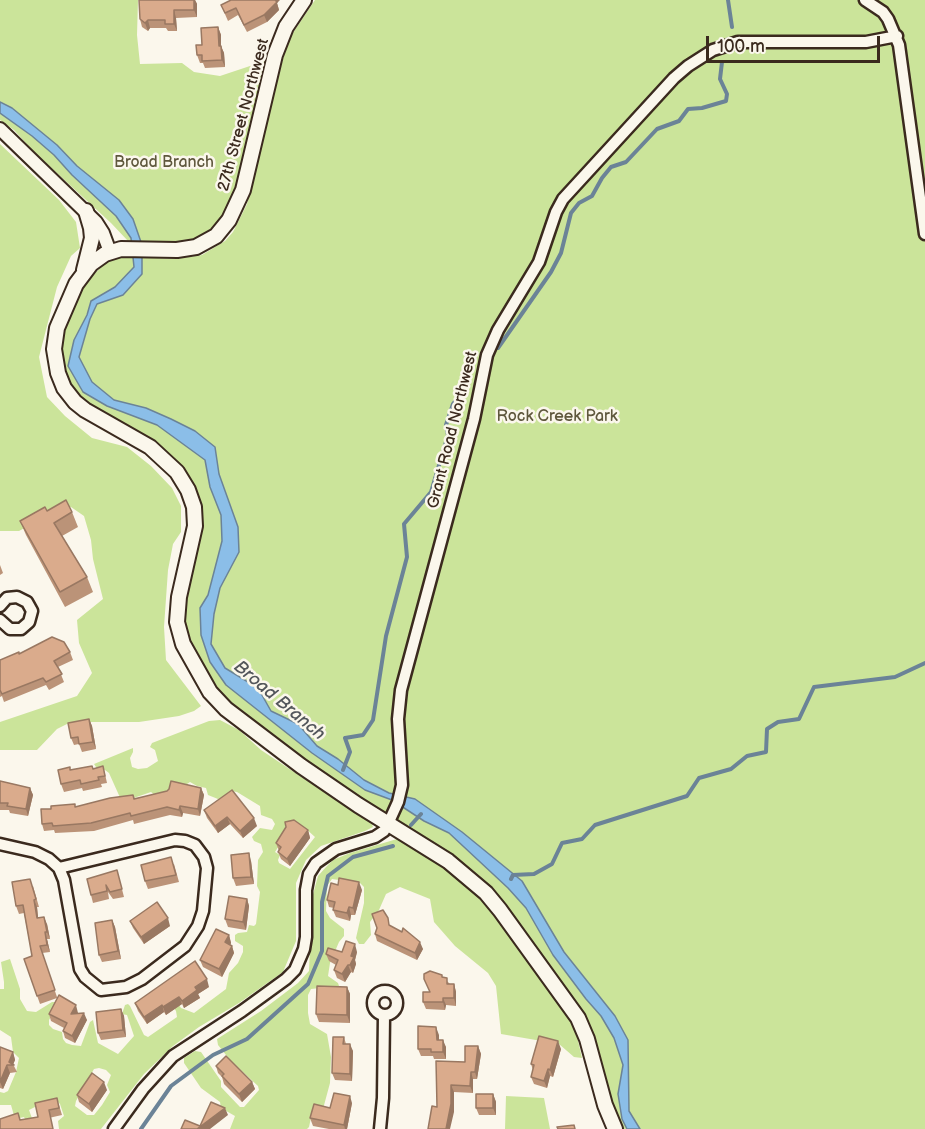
<!DOCTYPE html>
<style>
body{margin:0}
#map{position:relative;width:925px;height:1129px;overflow:hidden;background:#fbf7ec;font-family:"Balsamiq Sans",sans-serif}
canvas{display:block}
.scale{position:absolute;left:706px;top:36px;width:174px;height:27px;box-sizing:border-box;border:3px solid #3b2a1e;border-top:0;padding-left:8px;font-size:18px;line-height:21px;white-space:nowrap;color:#3b2a1e;-webkit-text-stroke:4px #fbf7ec;paint-order:stroke}
</style>
<div id="map">
<canvas width="925" height="1129"></canvas>
<div class="scale">100 m</div>
</div>
<script>
const ctx = document.querySelector('canvas').getContext('2d');
ctx.lineJoin = 'round';
function fillPath(path, color) {
  ctx.fillStyle = color;
  ctx.fill(path, 'evenodd');
}
function toPath(rows) {
  const path = new Path2D();
  for (const r of rows) {
    if (r.length === 3) {
      path.moveTo(r[0] + r[2], r[1]);
      path.arc(r[0], r[1], r[2], 0, 2 * Math.PI);
      continue;
    }
    path.moveTo(r[0], r[1]);
    for (let i = 2; i < r.length; i += 2) path.lineTo(r[i], r[i + 1]);
  }
  return path;
}
function trace(path, color, width, dash) {
  ctx.strokeStyle = color;
  ctx.lineWidth = width;
  ctx.lineCap = dash ? 'butt' : 'round';
  ctx.setLineDash(dash || []);
  ctx.stroke(path);
}
function drawText(font, color, halo, rows, align = 'center') {
  ctx.font = font + ' "Balsamiq Sans",sans-serif';
  ctx.lineWidth = 5;
  ctx.setLineDash([]);
  ctx.textBaseline = 'middle';
  ctx.strokeStyle = halo;
  ctx.fillStyle = color;
  for (const [text, x, y, turn = 0] of rows) {
    ctx.save();
    ctx.translate(x, y);
    ctx.rotate((+turn || 0) * Math.PI / 180);
    ctx.textAlign = isNaN(turn) ? turn : align;
    if (halo) ctx.strokeText(text, 0, 0);
    ctx.fillText(text, 0, 0);
    ctx.restore();
  }
}
const green = toPath([
 [0,0,138,0,137,35,140,64,182,63,194,72,220,76,268,60,246,171,219,229,185,245,128,241,111,223,34,152,14,130,0,120],
 [315,0,925,0,925,1129,623,1129,614,1113,605,1079,534,947,477,874,418,834,300,761,222,696,190,645,182,604,195,562,201,526,200,502,179,467,82,402,64,375,62,331,74,302,85,284,105,263,123,256,174,259,202,255,225,241,233,232,247,204,263,134,288,40],
 [0,144,59,200,76,222,80,248,71,256,57,287,39,357,47,397,65,416,92,438,127,447,151,466,172,488,181,506,181,532,173,544,168,570,164,627,166,660,201,706,194,711,179,716,139,722,71,722,57,729,37,750,0,750,0,722,77,696,92,673,79,643,77,620,103,599,93,559,91,540,84,516,71,507,54,512,19,531,0,531],
 [220,720,239,730,261,750,372,824,373,827,365,831,321,846,306,860,296,883,296,941,283,972,239,1003,199,1027,173,1046,144,1074,101,1129,59,1129,58,1121,64,1116,60,1104,56,1100,45,1102,29,1110,33,1121,28,1125,24,1117,15,1119,11,1105,0,1105,0,1092,4,1093,8,1091,16,1072,19,1058,13,1052,11,1037,0,1030,0,989,4,989,4,982,1,962,10,959,20,989,20,999,27,1011,36,1012,52,1002,55,1002,57,1006,49,1020,49,1025,53,1029,62,1032,63,1039,66,1043,72,1045,81,1046,90,1022,93,1020,98,1043,118,1054,134,1036,127,1015,122,1014,125,1005,128,1004,130,1006,144,1035,148,1037,177,1017,176,1011,167,998,171,994,181,1008,194,1013,226,989,229,973,238,963,243,952,243,946,235,941,235,935,238,933,247,932,249,925,254,926,256,924,260,892,257,886,258,860,263,852,261,844,254,841,252,837,260,828,272,830,275,824,272,819,261,815,260,806,237,792,231,791,227,797,218,799,208,795,206,788,197,786,190,782,162,801,151,792,122,802,109,773,105,770,96,767,94,764,133,748,133,752,130,758,132,767,138,769,147,768,158,761,155,750,150,747,152,743,209,721],
 [287,825,304,827,315,837,290,869,279,863,278,860,280,855,275,852,286,835,285,827],
 [99,1068,106,1070,111,1075,107,1085,110,1092,102,1105,94,1115,87,1115,75,1106,76,1101,94,1069],
 [397,839,403,840,458,877,492,911,566,1013,576,1032,582,1058,574,1057,559,1044,501,1034,496,986,488,973,455,946,434,922,430,899,400,887,386,894,379,910,370,922,371,935,364,944,359,944,356,938,364,903,364,887,360,883,332,879,327,886,326,911,330,918,344,929,344,936,339,942,330,963,328,976,338,983,339,986,311,989,308,995,308,1013,310,1024,327,1034,331,1057,330,1083,323,1109,313,1108,309,1127,307,1129,230,1129,235,1116,221,1108,220,1102,201,1088,184,1063,184,1058,195,1051,201,1052,221,1081,221,1087,240,1107,244,1107,259,1090,258,1086,230,1060,218,1045,217,1039,261,1011,298,983,309,971,312,898,318,876,326,867,333,860,350,853],
 [506,1096,544,1098,550,1129,505,1129]
]);
const water = toPath([
 [0,102,12,108,57,145,77,166,119,200,133,219,142,245,142,274,123,295,97,304,90,319,79,357,92,382,114,400,146,408,171,419,195,431,215,447,219,474,238,527,239,552,220,588,214,614,211,644,225,668,258,688,271,711,298,724,317,746,338,759,364,780,389,793,415,799,462,832,522,881,564,952,615,1016,628,1040,629,1111,640,1129,627,1129,622,1119,618,1094,623,1065,614,1038,601,1016,586,999,553,955,526,908,508,888,449,833,424,821,392,800,365,790,312,753,226,685,210,662,201,635,200,608,208,595,222,541,221,515,210,487,205,460,157,425,107,406,83,392,68,366,74,340,87,315,91,301,115,287,134,267,131,238,116,216,72,175,54,155,32,136,0,113,0,102]
]);
const stream = toPath([
 [728,0,732,27],
 [498,348,551,272,561,253,571,213,579,203,592,196,602,178,611,167,626,162,657,129,679,121,688,109,702,108,726,101,727,94,720,79,722,62],
 [343,770,350,752,345,738,363,735,373,720,386,636,407,557,404,524,431,492,448,435,446,425,453,404,460,395],
 [411,825,421,814],
 [511,879,513,875,534,874,552,864,562,843,582,839,595,825,687,796,699,778,731,769,747,756,766,752,767,729,778,722,799,719,814,687,895,677,925,663],
 [141,1129,171,1086,213,1055,247,1039,308,984,322,951,322,902,328,876,353,857,393,846]
]);
const minor = toPath([
 [865,0,883,12,888,19,899,45,925,234],
 [0,606,7,598,17,597,27,602,32,611,29,622,21,629,10,629,0,620],
 [175,840,185,841,195,845,204,857,207,868,203,911,198,926,185,946,142,979,126,987,101,990,85,977,80,969,64,880,59,868,175,840],
 [0,844,35,852,49,859,59,868],
 [385,1003,12],
 [114,1129,143,1089,173,1056,242,1011,286,979,295,970,304,949,306,937,306,890,309,874,316,863,336,849,375,837,384,831,388,824,398,802,402,785,398,719,401,690,474,419,487,355,498,330,539,262,556,212,563,199,674,78,688,66,713,50,738,42,866,42,897,36],
 [380,1129,383,1098,384,1016]
]);
const tertiary = toPath([
 [0,129,96,222,103,233,110,252]
]);
const secondary = toPath([
 [304,0,286,27,275,55,243,190,229,220,216,236,196,247,177,250,121,249,105,254,91,264,76,284,57,328,54,349,58,373,64,388,75,402,85,410,150,447,177,472,188,490,194,507,195,526,179,597,177,622,183,644,210,692,226,709,301,766,358,805,448,861,486,893,500,910,578,1018,587,1039,605,1105,615,1129],
 [84,270,92,238,91,228,86,211]
]);
const wall = toPath([
 [139,0,195,0,197,4,197,17,176,18,177,31,168,31,166,28,150,28,148,31,142,27,140,19],
 [277,3,279,10,267,22,247,32,238,15,228,21,221,5],
 [218,27,221,35,221,46,224,53,225,67,205,68,203,63,200,63,197,55,202,45],
 [47,511,72,512,78,527,62,536,87,577,93,592,65,607,26,535,20,521],
 [0,565,3,573,0,575],
 [70,652,73,660,58,667,64,682,49,690,46,685,4,702,2,696,0,697,0,660,19,654],
 [89,719,92,726,96,749,82,752,79,744,74,745,71,738],
 [92,766,93,768,105,774,107,783,101,784,102,787,83,791,82,788,64,792,61,784,71,770],
 [0,781,30,788,33,795,28,816,10,813,9,810,0,810],
 [201,788,204,795,200,816,183,813,182,817,170,815,134,824,133,820,94,831,55,833,54,830,44,831,42,824,76,807,133,795,135,799],
 [204,810,257,826,243,838,230,824,218,833,207,818],
 [308,830,310,838,290,866,281,859,278,852,279,851,276,843],
 [251,861,254,884,236,886,233,878],
 [174,864,179,882,148,889,145,881],
 [117,870,124,897,113,899,108,892,109,899,93,903,91,895],
 [33,886,39,907,37,907,38,918,47,924,50,939,47,939,50,952,42,953,57,997,87,1020,75,1043,65,1038,63,1031,64,1028,51,1021,49,1014,57,998,40,1004,24,959,32,956,24,913,19,914,16,906],
 [362,890,355,915,351,915,350,921,336,917,333,910,334,908,329,907,327,900],
 [247,899,249,906,246,930,228,927,225,919],
 [112,920,115,927,121,959,102,962,99,955],
 [130,921,170,926,144,944,133,928],
 [391,926,423,949,417,960,377,941,375,934],
 [229,935,231,943,230,945,232,946,234,953,222,977,203,967,200,960],
 [342,952,357,952,355,960,356,964,353,973,351,972,345,982,337,978,334,970,336,965,329,961,326,954],
 [443,977,450,984,454,984,456,992,456,1006,446,1005,445,1010,426,1009,423,1002,430,992,424,979],
 [209,987,198,994,200,998,184,1008,182,1004,166,1015,164,1012,147,1024,138,1011,135,1003],
 [347,987,350,994,350,1023,319,1022,316,1014],
 [121,1009,124,1016,126,1037,101,1040,98,1033],
 [439,1035,439,1040,446,1047,446,1059,434,1059,433,1056,421,1056,418,1049],
 [344,1037,346,1044,353,1051,352,1081,335,1080,332,1073],
 [478,1046,481,1054,477,1079,473,1079,473,1093,454,1092,454,1112,437,1107,465,1062],
 [0,1047,13,1052,15,1060,13,1064,17,1072,10,1073,3,1089,0,1088],
 [561,1049,553,1077,550,1076,547,1088,534,1084,531,1077,533,1070,531,1064],
 [216,1066,252,1082,255,1089,242,1102,224,1084,222,1077,218,1073],
 [107,1090,92,1112,79,1102,77,1095],
 [493,1094,496,1102,496,1115,479,1115,476,1108],
 [352,1103,347,1129,329,1129,313,1126,310,1118,330,1108],
 [59,1105,62,1115,0,1129,20,1120,38,1117]
]);
const shadedWall = toPath([
 [194,0,195,0,197,4,197,17,194,10],
 [273,0,280,0,277,3,279,10,267,22,264,15],
 [174,10,176,18,177,31,174,24],
 [148,20,150,28,148,31,145,23],
 [218,27,221,35,221,53,219,46],
 [221,46,224,53,225,67,222,60],
 [89,719,92,726,96,749,93,742],
 [30,788,33,795,28,816,26,809],
 [201,788,204,795,200,816,198,809],
 [180,806,183,813,182,817,179,810],
 [227,817,230,824,218,833,215,826],
 [254,818,257,826,243,838,240,831],
 [308,830,310,838,290,866,287,859],
 [249,853,251,861,254,884,251,877],
 [359,882,362,890,355,915,353,908],
 [247,899,249,906,246,930,243,922],
 [34,900,37,907,39,926,37,918],
 [349,907,351,915,350,921,347,913],
 [44,917,47,924,50,939,47,932],
 [168,918,170,926,144,944,141,937],
 [112,920,115,927,121,959,118,951],
 [45,932,47,939,50,952,47,945],
 [229,935,231,943,228,949,225,942],
 [420,942,423,949,417,960,415,953],
 [355,944,357,952,355,960,356,964,353,973,350,965,351,956],
 [232,946,234,953,222,977,219,969],
 [348,965,351,972,345,982,342,974],
 [207,979,209,987,198,994,200,998,184,1008,182,1001,195,987],
 [454,984,456,992,456,1006,454,998],
 [347,987,350,994,350,1023,347,1015],
 [179,997,182,1004,166,1015,163,1007],
 [443,998,446,1005,445,1010,443,1002],
 [76,1005,78,1013,74,1022,71,1014],
 [162,1005,164,1012,147,1024,144,1017],
 [121,1009,124,1016,126,1037,123,1030],
 [84,1013,87,1020,75,1043,72,1036],
 [436,1027,439,1035,439,1047,437,1040],
 [443,1040,446,1047,446,1059,443,1052],
 [558,1041,561,1049,553,1077,550,1070],
 [350,1044,353,1051,352,1081,350,1074],
 [478,1046,481,1054,477,1079,475,1072],
 [13,1052,15,1060,13,1065,9,1062],
 [7,1065,10,1073,3,1089,0,1082],
 [548,1069,550,1076,547,1088,544,1081],
 [471,1072,473,1079,473,1093,470,1086],
 [104,1082,107,1090,92,1112,89,1104],
 [252,1082,255,1089,242,1102,239,1094],
 [451,1085,454,1092,454,1112,450,1129,446,1129],
 [493,1094,496,1102,496,1115,493,1108],
 [350,1096,352,1103,347,1129,345,1129,344,1125],
 [225,1108,228,1115,210,1129,197,1129]
]);
const building = toPath([
 [139,0,194,0,194,10,174,10,174,24,165,24,165,20,148,20,145,23,140,19,139,0],
 [231,0,275,0,277,2,264,15,244,25,236,8,225,13,221,5,231,0],
 [218,27,219,46,221,46,222,60,202,61,202,55,197,55,196,45,202,45,201,28,218,27],
 [66,500,72,512,54,523,87,577,60,592,20,521,45,507,47,511,66,500],
 [52,637,64,642,70,652,54,661,62,674,46,682,43,678,2,694,0,690,0,660,19,652,19,654,52,637],
 [89,719,93,742,79,744,78,737,71,738,68,723,89,719],
 [92,766,93,769,103,766,105,776,98,777,99,780,81,784,80,780,61,784,58,770,70,767,70,770,92,766],
 [0,781,30,788,26,809,7,806,8,803,0,803,0,781],
 [171,781,201,788,198,809,180,806,179,810,167,807,131,816,130,813,91,823,53,826,52,823,42,824,41,809,51,809,51,806,75,804,75,807,110,798,133,795,134,799,167,791,169,789,171,781],
 [232,790,254,818,240,831,227,817,215,826,204,810,232,790],
 [294,820,308,830,287,859,278,852,281,847,276,843,286,827,285,822,294,820],
 [249,853,251,877,233,878,231,855,249,853],
 [171,857,176,875,145,881,141,865,171,857],
 [117,870,122,889,110,892,106,885,107,891,91,895,87,879,117,870],
 [339,878,359,882,353,908,349,907,347,913,333,910,335,902,327,900,331,883,338,885,339,878],
 [30,879,36,899,34,900,37,918,44,917,47,932,45,932,47,945,40,946,55,990,37,996,24,959,32,956,23,905,16,906,12,882,30,879],
 [229,896,247,899,243,922,225,919,229,896],
 [157,902,168,918,141,937,130,921,157,902],
 [383,910,388,918,389,925,402,932,403,928,420,942,415,953,375,934,377,928,372,914,383,910],
 [112,920,118,951,99,955,95,923,112,920],
 [216,929,229,935,225,942,232,946,219,969,200,960,216,929],
 [346,941,355,944,351,956,354,957,350,965,348,965,342,974,334,970,338,960,326,954,328,948,342,952,346,941],
 [195,961,207,979,195,987,197,990,182,1001,179,997,163,1007,162,1005,144,1017,135,1003,195,961],
 [430,971,442,975,442,977,447,978,447,984,454,984,454,998,443,998,443,1002,423,1002,423,992,430,992,424,979,424,974,430,971],
 [317,986,347,987,347,1015,316,1014,317,986],
 [59,995,76,1005,71,1014,84,1013,72,1036,63,1031,67,1023,49,1014,59,995],
 [121,1009,123,1030,98,1033,96,1012,121,1009],
 [418,1026,436,1027,437,1040,443,1040,443,1052,431,1052,431,1049,418,1049,418,1026],
 [539,1036,558,1041,550,1070,548,1069,544,1081,531,1077,534,1065,531,1064,539,1036],
 [333,1037,344,1037,343,1044,350,1044,350,1074,332,1073,333,1037],
 [465,1046,478,1046,475,1072,471,1072,470,1086,451,1085,451,1104,446,1129,428,1129,432,1106,437,1107,436,1061,465,1062,465,1046],
 [0,1047,13,1052,9,1062,14,1065,7,1065,0,1082,0,1047],
 [226,1056,252,1082,239,1094,222,1076,224,1074,216,1066,226,1056],
 [92,1073,104,1082,89,1104,77,1095,92,1073],
 [334,1093,350,1096,344,1125,310,1118,314,1104,330,1108,334,1093],
 [476,1094,493,1094,493,1108,476,1108,476,1094],
 [57,1098,59,1108,49,1110,53,1129,0,1129,0,1119,18,1113,20,1120,38,1117,35,1103,57,1098],
 [211,1102,225,1108,197,1129,181,1129,185,1120,200,1126,211,1102],
 [574,1125,575,1129,558,1129,557,1127,574,1125]
]);
const streetNames = [
 ["27th Street Northwest",244,115,-75],
 ["Grant Road Northwest",453,430,-76]
];
const parkNames = [
 ["Broad Branch",164,163],
 ["Rock Creek Park",557,417]
];
const waterNames = [
 ["Broad Branch",279,701,40]
];
fillPath(green, '#cbe49a');
fillPath(water, '#8bbee8');
trace(water, '#6b8397', 1.5);
trace(stream, '#6b8397', 4);
trace(minor, '#3b2a1e', 15);
trace(tertiary, '#3b2a1e', 16);
trace(secondary, '#3b2a1e', 18);
trace(minor, '#fbf7ec', 10);
trace(tertiary, '#fbf7ec', 12);
trace(secondary, '#fbf7ec', 14);
fillPath(wall, '#bb9378');
fillPath(shadedWall, '#997862');
fillPath(building, '#daab8c');
trace(building, '#997862', 1.5);
drawText('16px', '#3b2a1e', '#fbf7ec', streetNames);
drawText('16px', '#5f583d', '#fbf7ec', parkNames);
drawText('italic 18px', '#53565b', '#fbf7ec', waterNames);
</script>
